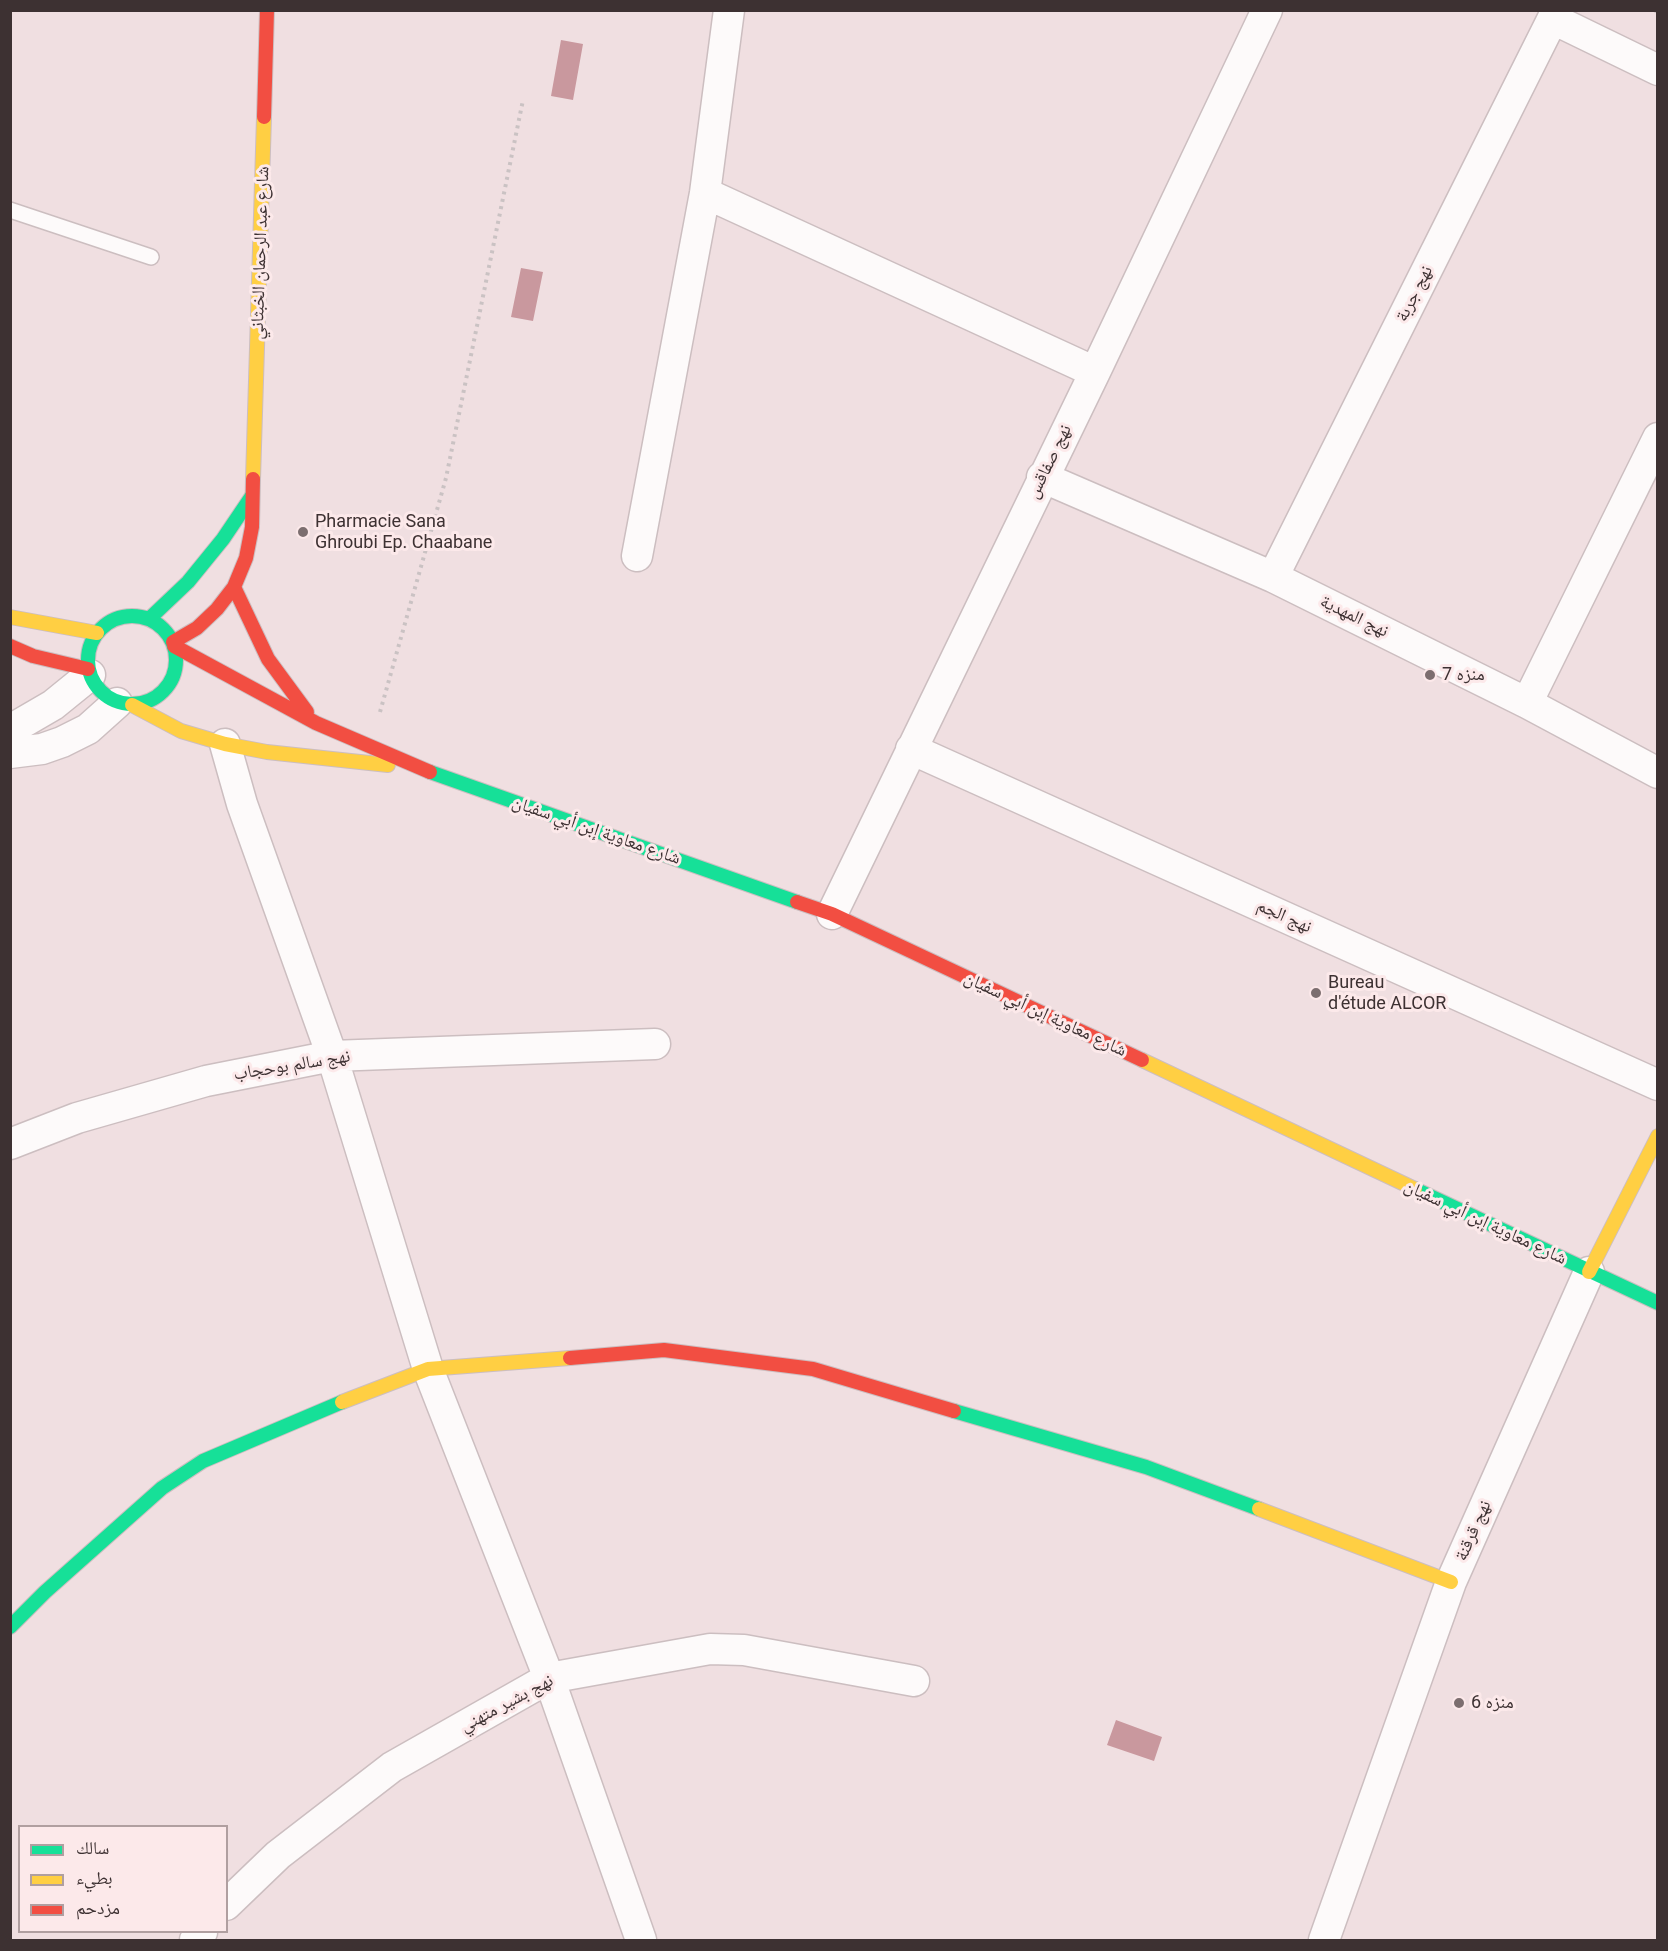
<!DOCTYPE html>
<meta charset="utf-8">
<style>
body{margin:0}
#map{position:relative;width:1668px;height:1951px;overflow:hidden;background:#f0dfe1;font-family:Roboto,"Noto Naskh Arabic",sans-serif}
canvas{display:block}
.frame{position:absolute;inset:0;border:12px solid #3d3132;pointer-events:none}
.legend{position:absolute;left:18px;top:1825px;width:210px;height:108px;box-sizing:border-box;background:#fce9ea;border:2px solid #b09fa0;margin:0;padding:8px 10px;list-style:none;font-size:18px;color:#3d3132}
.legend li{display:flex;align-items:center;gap:12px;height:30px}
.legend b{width:30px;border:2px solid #b09fa0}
</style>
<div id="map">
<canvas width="1668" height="1951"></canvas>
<div class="frame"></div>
<ul class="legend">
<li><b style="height:8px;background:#16e098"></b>سالك</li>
<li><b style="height:8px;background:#ffcf43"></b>بطيء</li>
<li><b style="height:8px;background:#f24e42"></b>مزدحم</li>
</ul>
</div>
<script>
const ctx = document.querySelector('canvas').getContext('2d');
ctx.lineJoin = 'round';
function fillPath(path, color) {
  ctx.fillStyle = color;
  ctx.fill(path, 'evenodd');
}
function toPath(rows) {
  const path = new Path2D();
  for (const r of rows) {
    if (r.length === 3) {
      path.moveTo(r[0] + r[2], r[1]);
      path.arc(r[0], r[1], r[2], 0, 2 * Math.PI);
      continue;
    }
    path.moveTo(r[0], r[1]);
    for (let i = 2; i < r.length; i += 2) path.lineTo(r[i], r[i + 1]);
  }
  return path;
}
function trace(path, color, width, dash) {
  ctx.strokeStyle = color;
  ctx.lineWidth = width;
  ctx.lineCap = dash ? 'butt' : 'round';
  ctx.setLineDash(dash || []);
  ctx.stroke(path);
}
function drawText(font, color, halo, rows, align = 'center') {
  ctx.font = font + ' Roboto,"Noto Naskh Arabic",sans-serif';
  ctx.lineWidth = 6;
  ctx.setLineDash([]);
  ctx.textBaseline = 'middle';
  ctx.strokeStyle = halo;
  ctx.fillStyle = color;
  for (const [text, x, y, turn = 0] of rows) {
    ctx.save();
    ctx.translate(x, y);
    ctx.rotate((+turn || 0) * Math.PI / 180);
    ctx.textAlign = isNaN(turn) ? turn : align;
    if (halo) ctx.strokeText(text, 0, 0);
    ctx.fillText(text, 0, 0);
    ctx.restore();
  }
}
const water = toPath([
 [561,40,583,44,573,100,551,96],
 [521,268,543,272,533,321,511,317],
 [1116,1720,1162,1737,1154,1761,1107,1745]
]);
const path = toPath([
 [1654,10,1658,12],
 [380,712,446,478,523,100]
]);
const lane = toPath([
 [10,210,151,257]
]);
const street = toPath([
 [1553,19,1658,70],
 [705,193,1095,372],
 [1042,477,1273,577,1527,703,1658,773],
 [637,556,705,193,729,10],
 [1273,577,1557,10],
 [1527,703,1658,438],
 [10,730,53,705,90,675],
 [225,744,242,804,332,1056,428,1369,549,1678,641,1940],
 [911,749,1658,1085],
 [10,753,42,749,62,742,88,729,117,703],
 [832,914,1095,372,1267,10],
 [10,1144,77,1118,206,1081,332,1056,655,1044],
 [226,1905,278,1855,392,1767,549,1678,710,1649,744,1650,914,1681],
 [195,1940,202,1932],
 [1324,1940,1451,1582,1589,1272]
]);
const fast = toPath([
 [132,660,44],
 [149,619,188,582,223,539,252,496],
 [430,772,797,902],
 [1415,1189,1658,1303],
 [954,1411,1146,1467,1259,1509],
 [10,1627,45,1592,162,1488,203,1461,342,1402]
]);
const slow = toPath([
 [253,479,264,117],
 [10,617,97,633],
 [132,705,181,731,225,744,267,752,388,765],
 [1142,1060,1415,1189],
 [1589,1272,1658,1136],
 [342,1402,428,1369,570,1358],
 [1259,1509,1451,1582]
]);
const jam = toPath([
 [264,117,267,10],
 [234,587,268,659,307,712],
 [173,642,197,628,217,609,234,587,246,558,252,527,253,479],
 [10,646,33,656,88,669],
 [174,646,316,723,430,772],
 [797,902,832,914,1142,1060],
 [570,1358,664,1350,813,1369,954,1411]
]);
const markers = [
 [303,532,6,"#7c6e6f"],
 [1430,675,6,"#7c6e6f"],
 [1316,993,6,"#7c6e6f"],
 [1459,1703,6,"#7c6e6f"]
];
const streetNames = [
 ["شارع عبد الرحمان الخبثاني",261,253,-88],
 ["نهج جربة",1415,294,-63],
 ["نهج صفاقس",1050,462,-64],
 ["نهج المهدية",1354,617,26],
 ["شارع معاوية إبن أبي سفيان",596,831,19],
 ["نهج الجم",1284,917,24],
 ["شارع معاوية إبن أبي سفيان",1045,1015,25],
 ["نهج سالم بوحجاب",292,1066,-9],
 ["شارع معاوية إبن أبي سفيان",1485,1223,25],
 ["نهج قرقنة",1474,1531,-66],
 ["نهج بشير متهني",507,1704,-28]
];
const poiNames = [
 ["Pharmacie Sana",315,522],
 ["Ghroubi Ep. Chaabane",315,543],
 ["منزه 7",1442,675],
 ["Bureau",1328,983],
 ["d'étude ALCOR",1328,1004],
 ["منزه 6",1471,1703]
];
fillPath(water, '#c9989e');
trace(lane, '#ccbec0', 18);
trace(street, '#ccbec0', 33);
trace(fast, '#ccbec0', 16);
trace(slow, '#ccbec0', 16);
trace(jam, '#ccbec0', 16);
trace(path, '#cac2c3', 4, [3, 4.5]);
trace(lane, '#fdfafa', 15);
trace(street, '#fdfafa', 30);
trace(fast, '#16e098', 14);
trace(slow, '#ffcf43', 14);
trace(jam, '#f24e42', 14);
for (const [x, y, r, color] of markers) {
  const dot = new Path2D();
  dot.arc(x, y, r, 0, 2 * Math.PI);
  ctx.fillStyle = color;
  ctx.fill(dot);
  trace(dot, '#fce9ea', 2);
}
drawText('18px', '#3d3132', '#fce9ea', streetNames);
drawText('18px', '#3d3132', '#fce9ea', poiNames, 'left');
</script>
